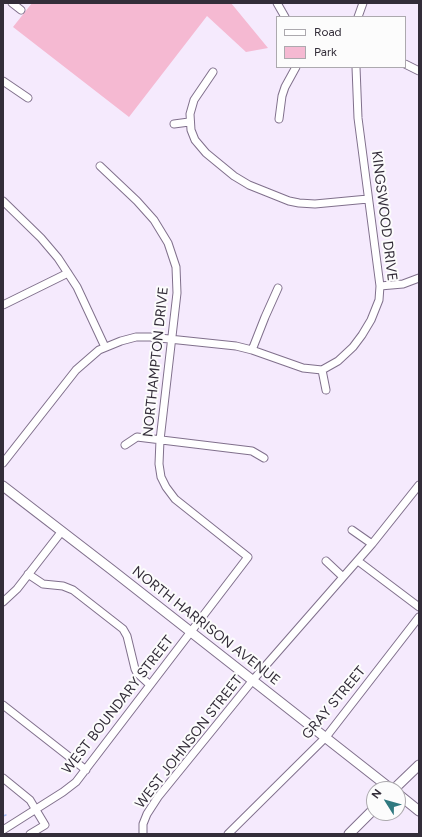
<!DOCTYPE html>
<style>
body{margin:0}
#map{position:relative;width:422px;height:837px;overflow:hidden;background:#f5eafd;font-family:Figtree,sans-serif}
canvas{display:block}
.frame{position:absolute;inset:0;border:4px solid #332d39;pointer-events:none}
.legend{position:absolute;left:276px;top:16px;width:130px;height:52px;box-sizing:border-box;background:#fcfcfc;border:1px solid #aca9ae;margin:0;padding:5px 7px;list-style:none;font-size:12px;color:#332d39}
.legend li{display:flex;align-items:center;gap:8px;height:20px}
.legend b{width:20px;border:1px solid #aca9ae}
.north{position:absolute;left:366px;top:781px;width:40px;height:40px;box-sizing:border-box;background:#fcfcfc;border:1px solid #aca9ae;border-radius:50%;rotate:307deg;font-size:11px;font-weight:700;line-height:16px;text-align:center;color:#332d39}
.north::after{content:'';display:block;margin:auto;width:14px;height:18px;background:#307980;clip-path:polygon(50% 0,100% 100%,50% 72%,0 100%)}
</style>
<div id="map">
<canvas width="422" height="837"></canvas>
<div class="frame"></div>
<ul class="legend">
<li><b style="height:5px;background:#fff"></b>Road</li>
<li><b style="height:11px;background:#f5b9d2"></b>Park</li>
</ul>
<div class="north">N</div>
</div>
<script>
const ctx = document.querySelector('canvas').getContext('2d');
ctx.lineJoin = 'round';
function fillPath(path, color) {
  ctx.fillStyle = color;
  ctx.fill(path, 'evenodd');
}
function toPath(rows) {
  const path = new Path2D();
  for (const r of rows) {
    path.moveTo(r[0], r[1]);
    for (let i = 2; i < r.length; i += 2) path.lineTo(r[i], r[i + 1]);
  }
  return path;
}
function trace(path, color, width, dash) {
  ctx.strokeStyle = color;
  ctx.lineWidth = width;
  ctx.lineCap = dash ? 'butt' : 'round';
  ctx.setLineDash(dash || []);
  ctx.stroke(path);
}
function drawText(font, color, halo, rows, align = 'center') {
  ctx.font = font + ' Figtree,sans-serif';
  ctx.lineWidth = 4;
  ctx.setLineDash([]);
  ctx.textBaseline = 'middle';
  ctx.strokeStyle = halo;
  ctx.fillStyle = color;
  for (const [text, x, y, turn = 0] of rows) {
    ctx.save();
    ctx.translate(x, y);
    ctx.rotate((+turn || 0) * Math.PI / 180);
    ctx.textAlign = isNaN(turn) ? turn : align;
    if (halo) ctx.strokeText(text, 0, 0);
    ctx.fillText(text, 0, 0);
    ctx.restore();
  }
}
const green = toPath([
 [32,3,231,3,268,48,246,52,207,16,129,117,13,27]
]);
const stream = toPath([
 [3,816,6,815]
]);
const street = toPath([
 [12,3,21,10],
 [277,3,285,17],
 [358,17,363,3],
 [405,64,419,71],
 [213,72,194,100,190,114,191,130,195,140,206,153,234,176,249,185,289,201,299,203,315,204,368,199],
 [3,81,28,98],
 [279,119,282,96,285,87,296,67],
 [174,124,189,122],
 [3,201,41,238,58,258,77,287,105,347],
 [380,286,403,284,419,278],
 [3,305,68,273],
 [252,350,265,317,278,288],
 [322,370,326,390],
 [125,445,137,437,252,451,264,458],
 [3,463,76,370,99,350,121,341,136,337,150,337,236,346,252,350,303,368,322,370,338,361,353,347,362,335,371,320,379,300,380,286,358,118,356,67],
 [352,530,372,544],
 [326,561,343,577],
 [358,561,419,607],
 [28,574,43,584,63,586,73,590,123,629,127,636,135,669,137,673,150,685],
 [3,602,17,589,62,531],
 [3,705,86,770],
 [3,778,30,800,45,825,30,834],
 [3,830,63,792,76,782,248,557,175,499,166,487,161,477,159,464,160,440,177,293,176,267,168,243,154,220,137,201,100,166],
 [143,834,143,824,147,814,158,797,253,680,372,544,419,485],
 [228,834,326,737,419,617]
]);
const secondary = toPath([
 [3,486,112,570,391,789],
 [394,789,419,765],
 [398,794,419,811],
 [349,834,374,809]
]);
const streetNames = [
 ["KINGSWOOD DRIVE",384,216,83],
 ["NORTHAMPTON DRIVE",156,362,-84],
 ["NORTH HARRISON AVENUE",206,626,38],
 ["GRAY STREET",334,703,-50],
 ["WEST BOUNDARY STREET",118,705,-52],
 ["WEST JOHNSON STREET",189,742,-52]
];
fillPath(green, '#f5b9d2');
trace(stream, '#a6bdf6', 1.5);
trace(street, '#80708c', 9);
trace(secondary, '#80708c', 11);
trace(street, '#fff', 7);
trace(secondary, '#fff', 9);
drawText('14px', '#332d39', '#fcfcfc', streetNames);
</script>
